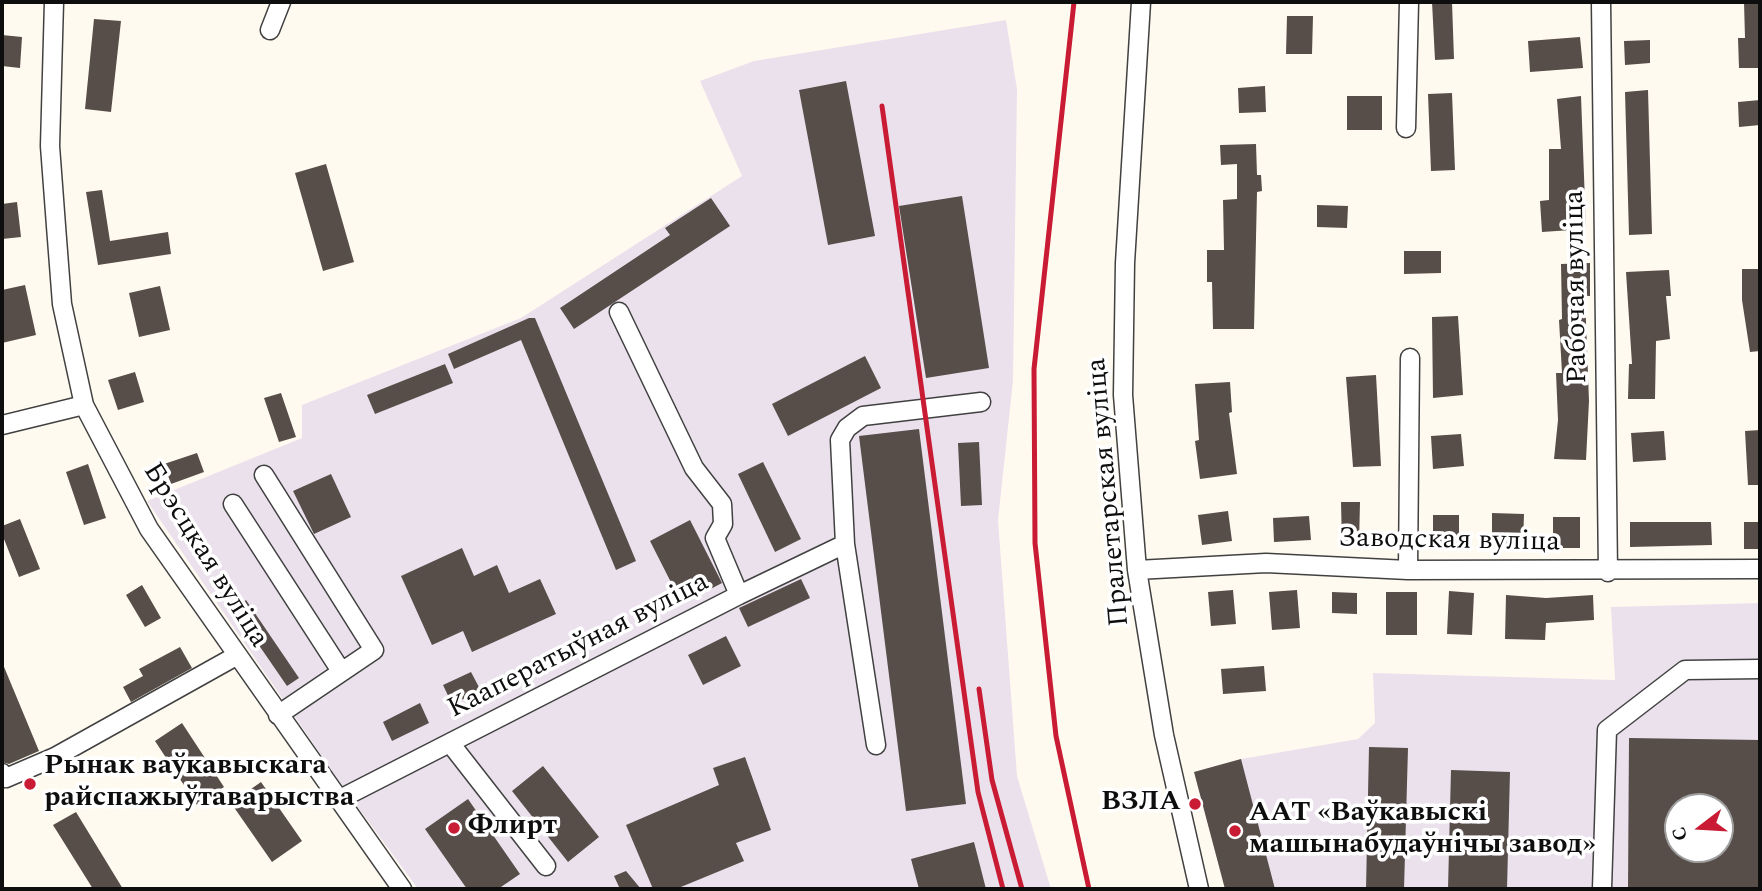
<!DOCTYPE html>
<meta charset="utf-8">
<style>
body{margin:0}
#map{position:relative;width:1762px;height:891px;overflow:hidden;background:#fffaef;font-family:Spectral,serif}
canvas{display:block}
.frame{position:absolute;inset:0;border:4px solid #0e0e0e;pointer-events:none}
.north{position:absolute;left:1664px;top:793px;width:70px;height:70px;box-sizing:border-box;background:#fff;border:2px solid #9f9f9f;border-radius:50%;rotate:253deg;font-size:19px;font-weight:700;line-height:28px;text-align:center;color:#0e0e0e}
.north::after{content:'';display:block;margin:auto;width:24px;height:32px;background:#c91b33;clip-path:polygon(50% 0,100% 100%,50% 72%,0 100%)}
</style>
<div id="map">
<canvas width="1762" height="891"></canvas>
<div class="frame"></div>
<div class="north">С</div>
</div>
<script>
const ctx = document.querySelector('canvas').getContext('2d');
ctx.lineJoin = 'round';
function fillPath(path, color) {
  ctx.fillStyle = color;
  ctx.fill(path, 'evenodd');
}
function toPath(rows) {
  const path = new Path2D();
  for (const r of rows) {
    path.moveTo(r[0], r[1]);
    for (let i = 2; i < r.length; i += 2) path.lineTo(r[i], r[i + 1]);
  }
  return path;
}
function trace(path, color, width, dash) {
  ctx.strokeStyle = color;
  ctx.lineWidth = width;
  ctx.lineCap = dash ? 'butt' : 'round';
  ctx.setLineDash(dash || []);
  ctx.stroke(path);
}
function drawText(font, color, halo, rows, align = 'center') {
  ctx.font = font + ' Spectral,serif';
  ctx.lineWidth = 7;
  ctx.setLineDash([]);
  ctx.textBaseline = 'middle';
  ctx.strokeStyle = halo;
  ctx.fillStyle = color;
  for (const [text, x, y, turn = 0] of rows) {
    ctx.save();
    ctx.translate(x, y);
    ctx.rotate((+turn || 0) * Math.PI / 180);
    ctx.textAlign = isNaN(turn) ? turn : align;
    if (halo) ctx.strokeText(text, 0, 0);
    ctx.fillText(text, 0, 0);
    ctx.restore();
  }
}
const industrial = toPath([
 [1006,20,1017,89,1013,381,998,520,1017,776,1051,889,418,889,343,787,147,501,302,438,302,405,521,318,742,176,700,81,754,61],
 [1760,603,1760,889,1225,889,1194,772,1241,759,1358,739,1375,723,1373,673,1615,680,1611,607],
 [1678,807,1720,807,1720,849,1678,849]
]);
const building = toPath([
 [1432,2,1452,2,1454,59,1435,60],
 [1744,2,1760,2,1760,68,1739,68,1738,38,1745,38],
 [1287,16,1313,16,1312,54,1286,54],
 [94,19,121,21,111,112,85,109],
 [2,35,22,37,20,68,2,66],
 [1580,37,1583,68,1530,72,1528,41],
 [1650,40,1650,63,1625,65,1624,41],
 [846,81,875,236,828,245,799,90],
 [1265,86,1266,112,1239,113,1238,88],
 [1648,90,1652,234,1629,235,1625,92],
 [1452,93,1455,170,1431,171,1428,94],
 [1347,96,1382,96,1382,130,1347,130],
 [1581,96,1586,229,1542,232,1540,201,1549,200,1549,149,1561,149,1557,99],
 [1760,100,1760,125,1739,127,1738,102],
 [1256,144,1257,175,1261,175,1262,191,1257,192,1254,329,1213,329,1212,282,1207,282,1207,250,1224,250,1223,200,1237,199,1237,164,1221,165,1220,145],
 [326,164,354,262,323,271,295,173],
 [102,190,110,241,168,232,171,254,98,265,86,192],
 [962,196,989,368,926,378,899,206],
 [711,198,730,226,574,329,560,308,670,235,665,228],
 [17,202,21,237,2,239,2,204],
 [1317,205,1348,206,1347,228,1317,227],
 [1404,251,1441,251,1441,273,1404,274],
 [1590,263,1590,296,1585,296,1589,401,1586,460,1554,459,1558,420,1556,373,1562,373,1559,320,1562,319,1561,264],
 [1742,269,1760,269,1760,351,1750,352,1742,300],
 [1669,270,1671,296,1666,296,1670,339,1656,341,1655,399,1628,399,1629,364,1632,364,1626,272],
 [25,285,36,335,2,343,2,290],
 [160,286,170,330,139,337,129,293],
 [1458,316,1463,395,1433,398,1432,317],
 [529,318,535,318,636,561,616,570,521,340,454,369,448,354],
 [865,356,881,388,788,436,772,404],
 [445,364,453,383,375,414,367,395],
 [135,372,144,402,118,410,108,380],
 [1376,375,1381,466,1353,467,1346,377],
 [1230,382,1232,412,1229,413,1237,474,1200,479,1195,441,1199,440,1195,384],
 [281,393,296,437,279,442,264,398],
 [919,429,966,804,906,811,859,436],
 [1760,430,1760,485,1748,485,1745,431],
 [1664,431,1666,460,1633,462,1631,433],
 [1461,434,1464,466,1433,469,1431,436],
 [979,442,982,505,961,506,958,443],
 [197,453,204,472,171,484,164,464],
 [763,462,801,539,775,552,738,474],
 [88,464,106,518,84,525,66,472],
 [331,474,351,517,314,534,293,491],
 [1341,502,1360,502,1359,544,1342,544],
 [1228,511,1232,541,1202,545,1198,515],
 [1492,513,1524,514,1523,547,1492,547],
 [1433,515,1459,515,1459,546,1433,546],
 [1309,516,1311,540,1274,542,1273,518],
 [1553,517,1580,517,1580,548,1553,548],
 [20,519,40,569,19,577,2,534,2,526],
 [690,520,722,583,682,604,650,541],
 [1630,522,1711,522,1712,545,1630,547],
 [1744,522,1760,522,1760,549,1744,549],
 [462,548,474,576,497,565,509,593,540,579,556,614,472,652,463,631,432,645,401,576],
 [801,579,810,598,748,627,739,608],
 [142,585,161,618,145,627,126,595],
 [1233,590,1236,624,1211,626,1208,592],
 [1297,590,1300,628,1272,630,1269,592],
 [1449,591,1474,593,1472,635,1447,634],
 [1332,592,1357,593,1357,614,1332,613],
 [1386,592,1417,592,1417,635,1386,635],
 [1506,595,1546,598,1593,595,1594,620,1546,623,1545,640,1505,639],
 [246,600,299,678,287,686,234,609],
 [726,636,741,666,703,685,688,655],
 [180,647,192,668,131,702,123,687,143,676,139,669],
 [2,662,39,751,9,764,2,762],
 [1264,666,1266,691,1223,694,1221,669],
 [471,672,481,691,452,704,443,685],
 [420,703,429,723,392,741,383,722],
 [182,723,224,787,197,805,155,741],
 [1629,738,1760,740,1760,889,1628,889],
 [1678,807,1720,807,1720,849,1678,849],
 [1369,747,1408,748,1404,889,1366,889],
 [745,757,771,830,736,843,744,861,676,889,653,889,626,825,719,785,713,768],
 [1241,759,1275,889,1225,889,1194,772],
 [543,766,599,837,568,862,512,791],
 [1451,770,1510,772,1507,889,1448,889],
 [261,782,302,841,272,862,231,803],
 [468,799,520,874,498,889,467,889,425,829],
 [76,812,123,889,93,889,53,825],
 [974,842,986,889,919,889,911,859],
 [626,871,641,889,620,889,614,876]
]);
const minor = toPath([
 [54,2,50,146,56,226,62,304,84,405,149,529,402,889],
 [1141,2,1125,263,1123,395,1137,570,1164,735,1199,889],
 [1601,2,1608,572],
 [270,30,281,2],
 [1406,128,1409,2],
 [619,312,694,468,722,504,723,524,715,538,739,595],
 [2,425,84,405],
 [264,475,374,650,278,715],
 [233,504,341,671],
 [1137,570,1266,563,1408,570,1760,569],
 [1408,570,1410,358],
 [450,743,546,866],
 [876,745,845,544,840,440,847,428,863,416,981,402],
 [2,773,6,778,55,757,236,656],
 [338,800,739,595,845,544],
 [1602,889,1607,730,1685,670,1760,669]
]);
const rail = toPath([
 [1074,2,1034,369,1035,543,1056,736,1089,889],
 [882,106,978,792,1003,889],
 [979,689,992,780,1022,889]
]);
const markers = [
 [30,784,7,"#c91b33"],
 [1195,804,7,"#c91b33"],
 [454,828,7,"#c91b33"],
 [1235,831,7,"#c91b33"]
];
const streetNames = [
 ["Рабочая вуліца",1578,287,-91],
 ["Пралетарская вуліца",1110,492,-95],
 ["Заводская вуліца",1449,542,1],
 ["Брэсцкая вуліца",204,556,58],
 ["Кааператыўная вуліца",579,647,-27]
];
const poiNames = [
 ["Рынак ваўкавыскага",44,768],
 ["райспажыўтаварыства",44,800],
 ["ВЗЛА",1181,804,"right"],
 ["ААТ «Ваўкавыскі",1249,815],
 ["машынабудаўнічы завод»",1249,847],
 ["Флирт",468,828]
];
fillPath(industrial, '#ebe1ed');
fillPath(building, '#574d49');
trace(minor, '#414141', 21);
trace(minor, '#fff', 18);
trace(rail, '#c91b33', 5);
for (const [x, y, r, color] of markers) {
  const dot = new Path2D();
  dot.arc(x, y, r, 0, 2 * Math.PI);
  ctx.fillStyle = color;
  ctx.fill(dot);
  trace(dot, '#fff', 2.5);
}
drawText('28px', '#0e0e0e', '#fff', streetNames);
drawText('bold 28px', '#0e0e0e', '#fff', poiNames, 'left');
</script>
